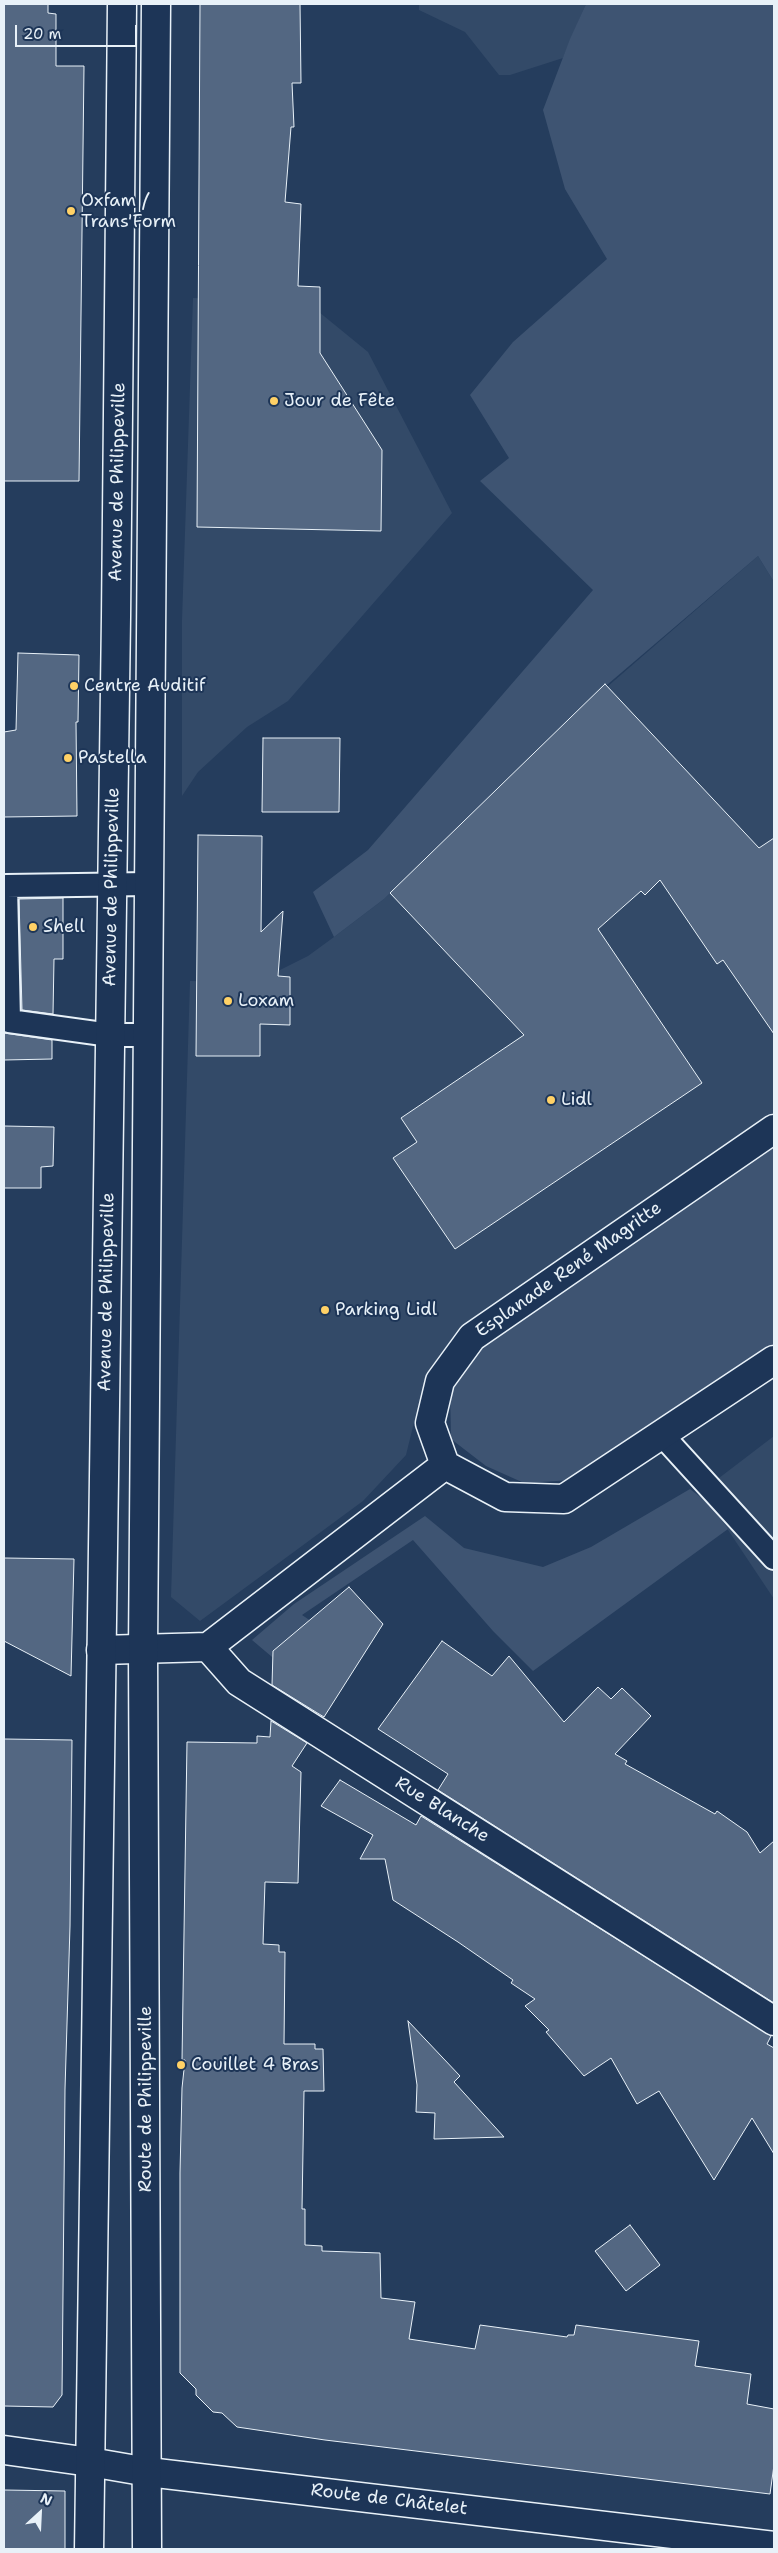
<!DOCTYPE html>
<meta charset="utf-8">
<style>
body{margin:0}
#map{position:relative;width:778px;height:2553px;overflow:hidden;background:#253d5d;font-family:"Shantell Sans",sans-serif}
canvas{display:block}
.frame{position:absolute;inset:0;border:5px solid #e8f1f8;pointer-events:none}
.north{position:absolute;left:15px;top:2488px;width:50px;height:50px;-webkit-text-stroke:4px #1d3557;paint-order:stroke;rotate:25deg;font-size:14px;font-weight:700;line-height:20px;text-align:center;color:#e8f1f8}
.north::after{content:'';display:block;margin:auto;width:18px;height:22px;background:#e8f1f8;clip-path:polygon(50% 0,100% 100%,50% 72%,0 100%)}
.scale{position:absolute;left:15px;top:25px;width:122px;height:22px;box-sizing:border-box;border:2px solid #e8f1f8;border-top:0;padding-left:6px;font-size:15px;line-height:18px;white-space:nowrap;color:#e8f1f8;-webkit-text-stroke:4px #1d3557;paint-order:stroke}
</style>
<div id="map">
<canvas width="778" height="2553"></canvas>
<div class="frame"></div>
<div class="north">N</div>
<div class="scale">20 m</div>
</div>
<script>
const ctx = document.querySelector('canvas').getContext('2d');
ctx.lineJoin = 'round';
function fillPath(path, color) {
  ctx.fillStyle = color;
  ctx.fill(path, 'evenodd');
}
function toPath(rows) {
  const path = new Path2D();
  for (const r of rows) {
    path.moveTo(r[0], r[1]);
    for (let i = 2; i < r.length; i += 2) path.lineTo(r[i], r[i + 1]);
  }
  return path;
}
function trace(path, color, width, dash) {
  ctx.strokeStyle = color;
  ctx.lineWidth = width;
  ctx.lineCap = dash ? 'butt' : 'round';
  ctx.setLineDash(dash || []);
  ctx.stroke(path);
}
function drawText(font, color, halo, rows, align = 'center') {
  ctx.font = font + ' "Shantell Sans",sans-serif';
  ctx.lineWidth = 4;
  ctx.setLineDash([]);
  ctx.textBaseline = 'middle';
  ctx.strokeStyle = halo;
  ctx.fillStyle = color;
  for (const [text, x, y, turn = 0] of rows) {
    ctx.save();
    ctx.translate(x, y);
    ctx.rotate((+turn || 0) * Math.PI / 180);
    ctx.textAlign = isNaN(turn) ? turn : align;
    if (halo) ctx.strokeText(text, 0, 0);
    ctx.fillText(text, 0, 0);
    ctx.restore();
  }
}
const built = toPath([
 [419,4,586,4,563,58,510,75,499,75,465,32,419,10],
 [193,298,308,303,368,352,452,513,288,701,247,727,198,772,182,796,182,620],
 [758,556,774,582,774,1146,463,1349,419,1402,406,1455,363,1501,200,1621,171,1597,190,981,256,982,308,956,334,937,384,899,592,700],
 [774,1436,774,1599,702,1491]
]);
const green = toPath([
 [586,4,774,4,774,582,758,556,601,690,384,899,334,937,313,892,368,850,593,590,480,481,509,458,470,395,513,342,607,259,565,189,543,110,570,39],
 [774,1144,774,1346,573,1480,524,1483,486,1466,451,1439,450,1389,474,1352],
 [690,1489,712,1506,728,1529,533,1671,493,1631,413,1540,302,1615,320,1627,291,1673,252,1640,294,1604,425,1516,464,1548,543,1567,591,1547]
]);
const building = toPath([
 [4,4,48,4,48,13,56,14,56,66,84,66,79,481,4,481,4,4],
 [200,4,300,4,301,83,292,83,294,127,291,127,285,202,301,204,298,286,320,287,320,353,382,450,381,531,197,527,200,4],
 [18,653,79,655,78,722,76,722,77,816,4,817,4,732,16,730,18,653],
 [605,684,759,848,774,838,774,1034,723,960,717,964,660,880,645,895,641,891,598,929,702,1083,455,1249,393,1158,417,1142,401,1118,524,1035,390,893,605,684],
 [263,738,340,738,339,812,262,812,263,738],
 [198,835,262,836,261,932,283,911,278,976,290,977,290,1025,260,1024,260,1056,196,1056,198,835],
 [63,898,63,959,54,959,53,1014,22,1010,19,899,63,898],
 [4,1033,52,1040,52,1059,4,1060,4,1033],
 [4,1126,54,1127,53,1166,41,1167,41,1188,4,1188,4,1126],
 [4,1558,74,1559,71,1676,4,1641,4,1558],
 [349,1587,383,1624,324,1717,272,1685,273,1651,349,1587],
 [442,1641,492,1676,509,1656,564,1722,598,1687,611,1699,622,1688,651,1716,615,1754,627,1761,625,1764,715,1814,717,1811,747,1832,760,1853,774,1841,774,2003,438,1790,448,1774,378,1729,442,1641],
 [271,1721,307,1743,292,1766,301,1772,298,1883,265,1882,263,1944,279,1945,279,1952,285,1952,284,2044,315,2044,315,2049,323,2049,324,2091,304,2091,302,2209,305,2209,305,2245,322,2246,322,2251,380,2253,381,2298,415,2302,409,2339,475,2349,480,2325,567,2337,568,2335,574,2335,576,2325,699,2341,695,2366,751,2374,747,2404,774,2409,774,2465,770,2494,325,2440,237,2427,222,2413,213,2412,196,2395,196,2389,180,2373,180,2173,182,2088,185,2060,182,2060,187,1742,257,1743,257,1736,270,1737,271,1721],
 [4,1739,72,1740,70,1926,65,2089,62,2395,53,2407,4,2406,4,1739],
 [340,1780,416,1825,421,1816,771,2036,767,2044,774,2048,774,2154,752,2118,714,2180,659,2091,637,2104,611,2058,584,2076,546,2032,549,2030,525,2006,535,1999,511,1983,513,1980,458,1942,393,1900,385,1859,360,1859,373,1835,321,1806,340,1780],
 [408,2021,460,2076,454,2082,504,2137,434,2139,435,2113,416,2112,417,2085,408,2021],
 [630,2225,660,2265,626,2291,595,2251,630,2225],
 [4,2490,65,2491,65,2549,4,2549,4,2490]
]);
const service = toPath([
 [147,1035,110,1035,9,1021,6,886,148,884],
 [662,1435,774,1558]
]);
const minor = toPath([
 [774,1129,472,1337,440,1381,430,1423,445,1465,505,1497,564,1499,774,1360],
 [208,1647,445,1465],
 [101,1650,208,1647,239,1682,774,2021]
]);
const tertiary = toPath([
 [4,2450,90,2462]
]);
const secondary = toPath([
 [90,2462,148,2472,774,2546]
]);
const primary = toPath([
 [89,2549,116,617,122,4],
 [147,2549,143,1649,156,4]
]);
const markers = [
 [71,211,5,"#ffd166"],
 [274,401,5,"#ffd166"],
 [74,686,5,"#ffd166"],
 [68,758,5,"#ffd166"],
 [33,927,5,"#ffd166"],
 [228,1001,5,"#ffd166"],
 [551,1100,5,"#ffd166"],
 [325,1310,5,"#ffd166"],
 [181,2065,5,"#ffd166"]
];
const poiNames = [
 ["Oxfam /",81,201],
 ["Trans'Form",81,222],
 ["Jour de Fête",284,401],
 ["Centre Auditif",84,686],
 ["Pastella",78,758],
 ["Shell",43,927],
 ["Loxam",238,1001],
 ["Lidl",561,1100],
 ["Parking Lidl",335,1310],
 ["Couillet 4 Bras",191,2065]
];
const streetNames = [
 ["Avenue de Philippeville",118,482,-89],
 ["Avenue de Philippeville",112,887,-89],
 ["Esplanade René Magritte",569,1270,-35],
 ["Avenue de Philippeville",107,1292,-89],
 ["Rue Blanche",442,1810,32],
 ["Route de Philippeville",146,2099,-90],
 ["Route de Châtelet",389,2500,7]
];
fillPath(built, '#334a68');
fillPath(green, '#3e5472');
fillPath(building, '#536782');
trace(building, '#e8f1f8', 1);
trace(service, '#e8f1f8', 26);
trace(minor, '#e8f1f8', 31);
trace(tertiary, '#e8f1f8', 31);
trace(secondary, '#e8f1f8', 31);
trace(primary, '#e8f1f8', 31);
trace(service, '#1d3557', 22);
trace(minor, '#1d3557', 28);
trace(tertiary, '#1d3557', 28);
trace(secondary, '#1d3557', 28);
trace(primary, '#1d3557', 28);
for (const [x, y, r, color] of markers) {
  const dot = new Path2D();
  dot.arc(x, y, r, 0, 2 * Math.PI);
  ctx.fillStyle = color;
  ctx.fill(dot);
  trace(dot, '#1d3557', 2);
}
drawText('18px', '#e8f1f8', '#1d3557', poiNames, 'left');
drawText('18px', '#e8f1f8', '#1d3557', streetNames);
</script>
